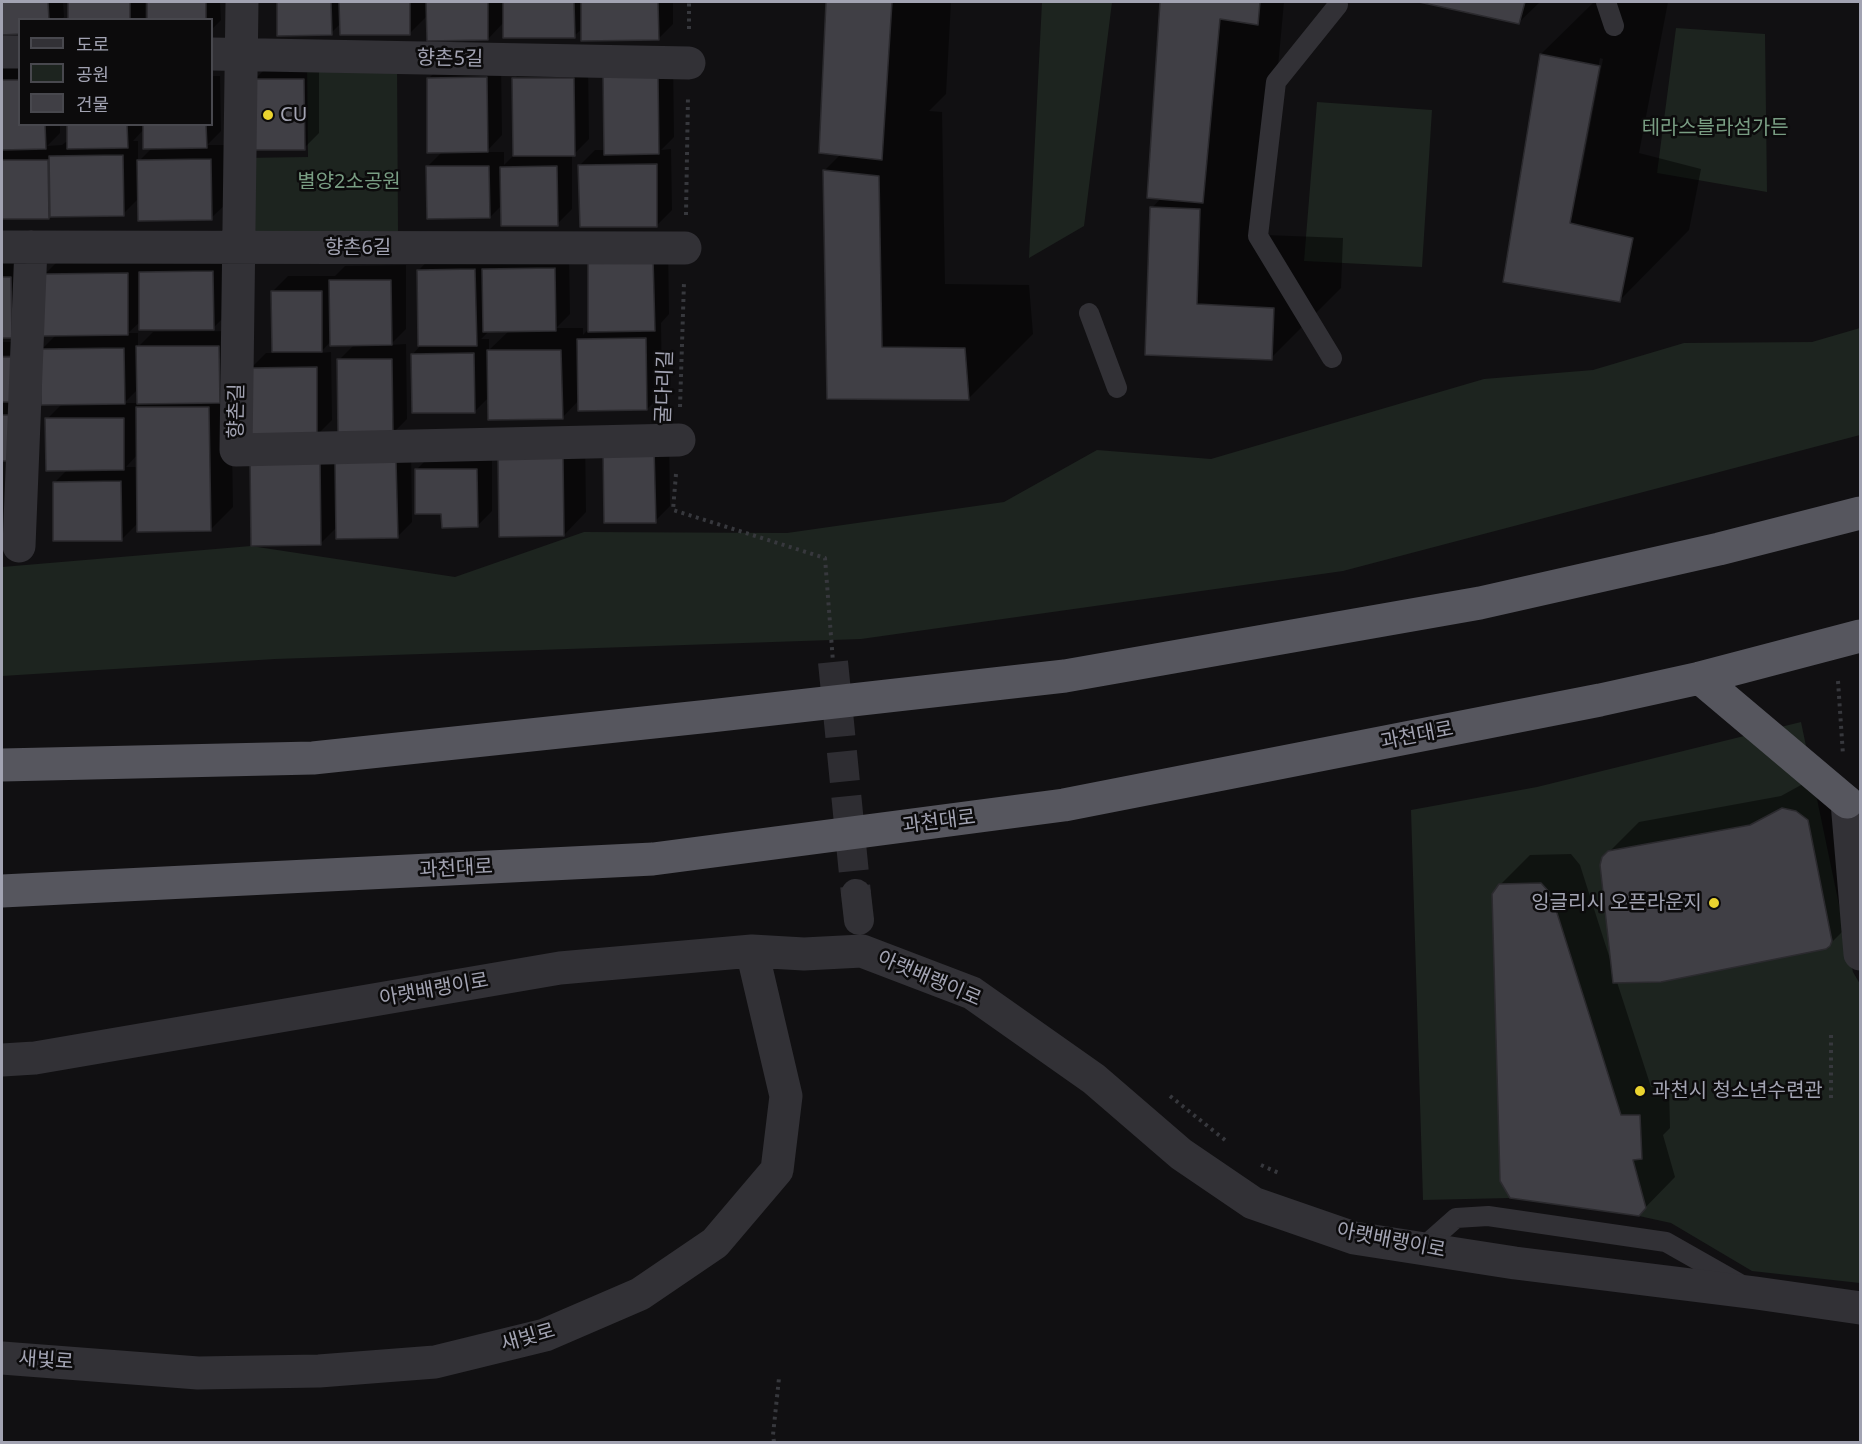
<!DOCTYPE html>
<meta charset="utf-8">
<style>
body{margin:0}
#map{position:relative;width:1862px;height:1444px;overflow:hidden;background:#111012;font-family:"Noto Sans","Noto Sans KR",sans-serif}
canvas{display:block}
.frame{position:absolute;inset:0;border:3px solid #a2a3b2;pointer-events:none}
.legend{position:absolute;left:18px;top:18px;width:195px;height:108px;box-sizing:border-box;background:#0c0b0c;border:2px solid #48484e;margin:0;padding:8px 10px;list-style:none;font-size:18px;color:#a2a3b2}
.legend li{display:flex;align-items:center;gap:12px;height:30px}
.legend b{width:30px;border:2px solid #48484e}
</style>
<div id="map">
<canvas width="1862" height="1444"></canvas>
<div class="frame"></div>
<ul class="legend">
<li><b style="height:8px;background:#323136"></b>도로</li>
<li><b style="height:16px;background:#1d241f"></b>공원</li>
<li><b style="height:16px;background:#403f45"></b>건물</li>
</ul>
</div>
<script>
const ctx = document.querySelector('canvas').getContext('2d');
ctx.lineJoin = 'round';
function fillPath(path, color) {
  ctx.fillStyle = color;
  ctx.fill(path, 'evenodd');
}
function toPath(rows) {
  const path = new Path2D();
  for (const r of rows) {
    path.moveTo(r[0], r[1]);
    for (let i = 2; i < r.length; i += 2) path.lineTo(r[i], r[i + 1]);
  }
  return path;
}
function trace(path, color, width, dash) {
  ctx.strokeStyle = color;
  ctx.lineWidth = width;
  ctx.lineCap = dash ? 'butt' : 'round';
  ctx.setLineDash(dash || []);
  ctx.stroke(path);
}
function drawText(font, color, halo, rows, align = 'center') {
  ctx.font = font + ' "Noto Sans","Noto Sans KR",sans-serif';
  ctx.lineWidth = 5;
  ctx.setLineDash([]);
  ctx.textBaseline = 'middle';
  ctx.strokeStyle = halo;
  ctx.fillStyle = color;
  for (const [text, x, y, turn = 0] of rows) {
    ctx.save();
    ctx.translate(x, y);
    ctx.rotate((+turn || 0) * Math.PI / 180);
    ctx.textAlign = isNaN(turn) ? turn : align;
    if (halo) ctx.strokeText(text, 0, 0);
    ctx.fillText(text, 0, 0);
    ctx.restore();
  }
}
const green = toPath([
 [1042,2,1112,2,1084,226,1029,258],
 [1676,28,1765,34,1767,192,1657,173],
 [307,61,397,61,398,231,244,232,243,158,308,157],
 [1317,102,1432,110,1422,267,1304,261],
 [1860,328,1860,435,1343,571,861,639,275,659,2,676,2,567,251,546,455,577,584,532,787,533,1004,502,1097,450,1211,459,1484,379,1593,370,1684,343,1812,342],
 [1801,722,1853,972,1860,984,1860,1283,1752,1271,1671,1223,1639,1216,1510,1198,1423,1200,1411,810,1537,787]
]);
const shadow = toPath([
 [2,2,63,2,64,17,61,20,20,20,20,33,2,33],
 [69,2,145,2,145,18,70,20],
 [148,2,220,2,221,20,212,29,212,20,149,20],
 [278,2,673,2,673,24,658,39,583,28,574,36,504,22,488,39,428,15,410,33,341,23,331,33,279,34],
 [827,2,951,2,946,94,929,111,942,112,945,284,1029,285,1033,334,969,398,828,398,824,171,841,154,820,152],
 [1162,2,1284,2,1272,132,1266,235,1343,238,1341,288,1271,358,1146,353,1152,208,1162,197,1149,196],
 [1426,2,1540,2,1518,23],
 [1594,2,1668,2,1639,153,1701,169,1689,230,1620,300,1505,281,1541,54],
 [1600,58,1603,59,1580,179,1577,179],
 [673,59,674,137,661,150,671,149,672,210,657,225,580,165,595,150,606,150],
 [501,63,502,135,486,152,504,152,504,165,515,154,514,79,529,64,588,63,589,139,574,154,572,154,572,209,557,224,502,205,490,217,427,167,443,151,428,79,443,64],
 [319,64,319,133,304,148,254,80,269,65],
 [2,66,20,66,20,124,60,124,60,133,47,146,62,145,66,142,69,142,68,124,212,124,212,76,220,76,221,131,207,145,226,145,227,203,211,218,139,198,123,214,2,218],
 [144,129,153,147,138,162,138,141,133,141],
 [668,244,669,314,661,323,662,394,647,409,579,400,562,418,489,397,475,411,412,355,422,344,418,271,433,255,569,254,570,314,556,328,583,328,583,335],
 [490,330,510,330,489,350,489,339,481,339],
 [67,252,228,257,228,313,213,328,141,321,128,333,138,333,138,347,153,332,233,331,231,389,233,507,210,530,139,522,122,539,54,483,68,469,47,419,62,404,42,349,57,334,44,275],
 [139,388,139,403,124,403],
 [138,454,138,467,126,467],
 [2,263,26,263,12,336,2,336],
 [406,265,406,329,390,345,406,344,407,419,392,434,339,360,355,344,331,341,320,353,331,352,332,420,314,438,411,447,412,522,397,537,338,526,320,544,251,368,266,353,274,353,273,291,288,276,335,276,345,266],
 [2,342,26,342,13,459,2,459,2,358,19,358,19,355,2,355],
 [585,434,586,512,564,535,499,458],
 [669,434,670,506,655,521,605,450],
 [492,454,492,511,477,526,443,512,416,470,431,455],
 [1812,779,1826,782,1859,915,1829,945,1617,982,1651,1087,1669,1086,1670,1128,1663,1135,1675,1177,1638,1215,1500,885,1530,855,1571,854,1580,865,1610,959,1612,959,1603,858,1639,822,1781,796]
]);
const building = toPath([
 [2,2,48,2,49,20,20,20,20,34,2,35,2,2],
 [68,2,130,2,130,20,68,20,68,2],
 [147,2,206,2,206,20,147,20,147,2],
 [277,2,331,2,332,35,277,36,277,2],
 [339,2,410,2,410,35,340,35,339,2],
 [426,2,488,2,488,40,427,41,426,2],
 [503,2,574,2,575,38,503,38,503,2],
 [581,2,658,2,659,40,581,41,581,2],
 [826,2,892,2,882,160,819,153,826,2],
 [1160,2,1260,2,1258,25,1220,19,1203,203,1147,198,1160,2],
 [1419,2,1525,2,1519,24,1419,2],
 [1540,54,1600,66,1570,223,1633,238,1620,302,1503,282,1540,54],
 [658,73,659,154,604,155,603,74,658,73],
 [487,77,488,152,427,153,427,78,487,77],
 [512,78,574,78,575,156,513,156,512,78],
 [252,79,304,79,305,150,253,150,252,79],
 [2,80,20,80,20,124,45,124,46,149,2,150,2,80],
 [67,124,127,124,128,148,67,149,67,124],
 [143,124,206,124,207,148,143,149,143,124],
 [123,155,124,216,50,217,49,156,123,155],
 [211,159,212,220,138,221,137,160,211,159],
 [2,160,48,160,49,219,2,219,2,160],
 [657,164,657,227,580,227,578,165,657,164],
 [426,166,489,166,490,218,427,219,426,166],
 [557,166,558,226,501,226,500,167,557,166],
 [823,170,879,176,882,347,965,348,969,400,827,399,823,170],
 [1150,207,1200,209,1197,304,1274,308,1272,360,1145,355,1150,207],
 [653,258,655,331,588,332,588,259,653,258],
 [555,268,556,331,483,332,482,269,555,268],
 [475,269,477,346,418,346,417,270,475,269],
 [213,271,214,330,139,330,139,272,213,271],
 [128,273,128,335,43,336,43,274,128,273],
 [2,277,11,277,12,338,2,338,2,277],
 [329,280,391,280,392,345,330,346,329,280],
 [271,291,322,291,322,352,272,352,271,291],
 [646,338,647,410,578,411,577,339,646,338],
 [136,346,219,346,220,403,137,404,136,346],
 [124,348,125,404,41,405,40,349,124,348],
 [487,350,561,350,563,419,488,420,487,350],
 [474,353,475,413,412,413,411,354,474,353],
 [2,357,12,357,12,402,2,402,2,357],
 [337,359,392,359,393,435,338,436,337,359],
 [317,367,317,436,250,437,249,368,317,367],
 [136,407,209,407,211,531,137,532,136,407],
 [2,415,14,415,14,461,2,461,2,415],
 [45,418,124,418,124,470,46,471,45,418],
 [654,448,656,523,604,523,603,449,654,448],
 [563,456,564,536,499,537,498,457,563,456],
 [320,459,321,545,251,546,250,460,320,459],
 [396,461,398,538,336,539,335,462,396,461],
 [415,469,477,469,478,527,442,528,441,514,415,514,415,469],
 [121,481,122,541,53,541,53,482,121,481],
 [1782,808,1796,811,1808,820,1832,941,1830,946,1826,949,1661,982,1613,983,1600,865,1602,857,1608,851,1750,825,1782,808],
 [1541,883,1551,894,1621,1115,1640,1115,1642,1159,1633,1160,1646,1208,1639,1216,1510,1198,1500,1181,1492,894,1499,884,1541,883]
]);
const pedestrianTunnel = toPath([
 [833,662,856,894]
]);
const path = toPath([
 [689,29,689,2],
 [686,215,688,96],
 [680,407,684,282],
 [676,474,673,510,825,558,833,662],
 [1838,681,1843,755],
 [1170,1096,1225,1140],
 [1831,1098,1831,1032],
 [1261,1165,1281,1174],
 [774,1442,773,1435,779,1378]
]);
const service = toPath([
 [1606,2,1614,26],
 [1089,313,1117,388],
 [1332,358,1258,236,1276,82,1338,5],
 [1421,1249,1456,1218,1488,1216,1666,1242,1740,1284]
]);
const pedestrian = toPath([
 [856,894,859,920]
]);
const minor = toPath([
 [242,2,236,450,679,440],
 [2,52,20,52],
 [212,54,689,63],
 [2,247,685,248],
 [19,546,31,247],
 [1847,802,1860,954],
 [2,1060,35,1058,560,968,752,951,804,954,862,951,972,993,1094,1079,1181,1154,1253,1203,1354,1238,1515,1263,1756,1293,1860,1308],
 [2,1358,198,1373,319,1371,435,1362,545,1335,640,1294,715,1243,777,1170,786,1096,752,951]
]);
const trunk = toPath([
 [1700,678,1847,802],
 [2,765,313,758,710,716,1065,676,1480,603,1719,549,1860,513],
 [2,891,653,859,1064,805,1600,700,1700,678,1860,636]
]);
const markers = [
 [268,115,6,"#ebd42f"],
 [1714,903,6,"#ebd42f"],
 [1640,1091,6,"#ebd42f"]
];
const streetNames = [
 ["향촌5길",450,59,1],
 ["향촌6길",358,248],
 ["굴다리길",665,387,-88],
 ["향촌길",237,411,-89],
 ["과천대로",1417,736,-11],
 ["과천대로",939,822,-7],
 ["과천대로",456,869,-3],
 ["아랫배랭이로",929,979,23],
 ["아랫배랭이로",434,990,-10],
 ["아랫배랭이로",1391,1241,11],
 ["새빛로",528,1338,-16],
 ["새빛로",46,1361,4]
];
const poiNames = [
 ["CU",280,115],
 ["잉글리시 오픈라운지",1702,903,"right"],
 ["과천시 청소년수련관",1652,1091]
];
const parkNames = [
 ["테라스블라섬가든",1715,128],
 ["별양2소공원",349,182]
];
fillPath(green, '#1d241f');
fillPath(shadow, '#0007');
fillPath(building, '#403f45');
trace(building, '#2b2a2e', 1.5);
trace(pedestrianTunnel, '#2e2d32', 30, [30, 15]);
trace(path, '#37383d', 4, [3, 4.5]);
trace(service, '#323136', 20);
trace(pedestrian, '#323136', 30);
trace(minor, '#323136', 33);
trace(trunk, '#56565e', 33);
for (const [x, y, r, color] of markers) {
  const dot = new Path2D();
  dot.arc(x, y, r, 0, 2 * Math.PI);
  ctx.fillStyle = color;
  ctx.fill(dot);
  trace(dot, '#0c0b0c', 2);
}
drawText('20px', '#a2a3b2', '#0c0b0c', streetNames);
drawText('20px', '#a2a3b2', '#0c0b0c', poiNames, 'left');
drawText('20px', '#799d83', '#0c0b0c', parkNames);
</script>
